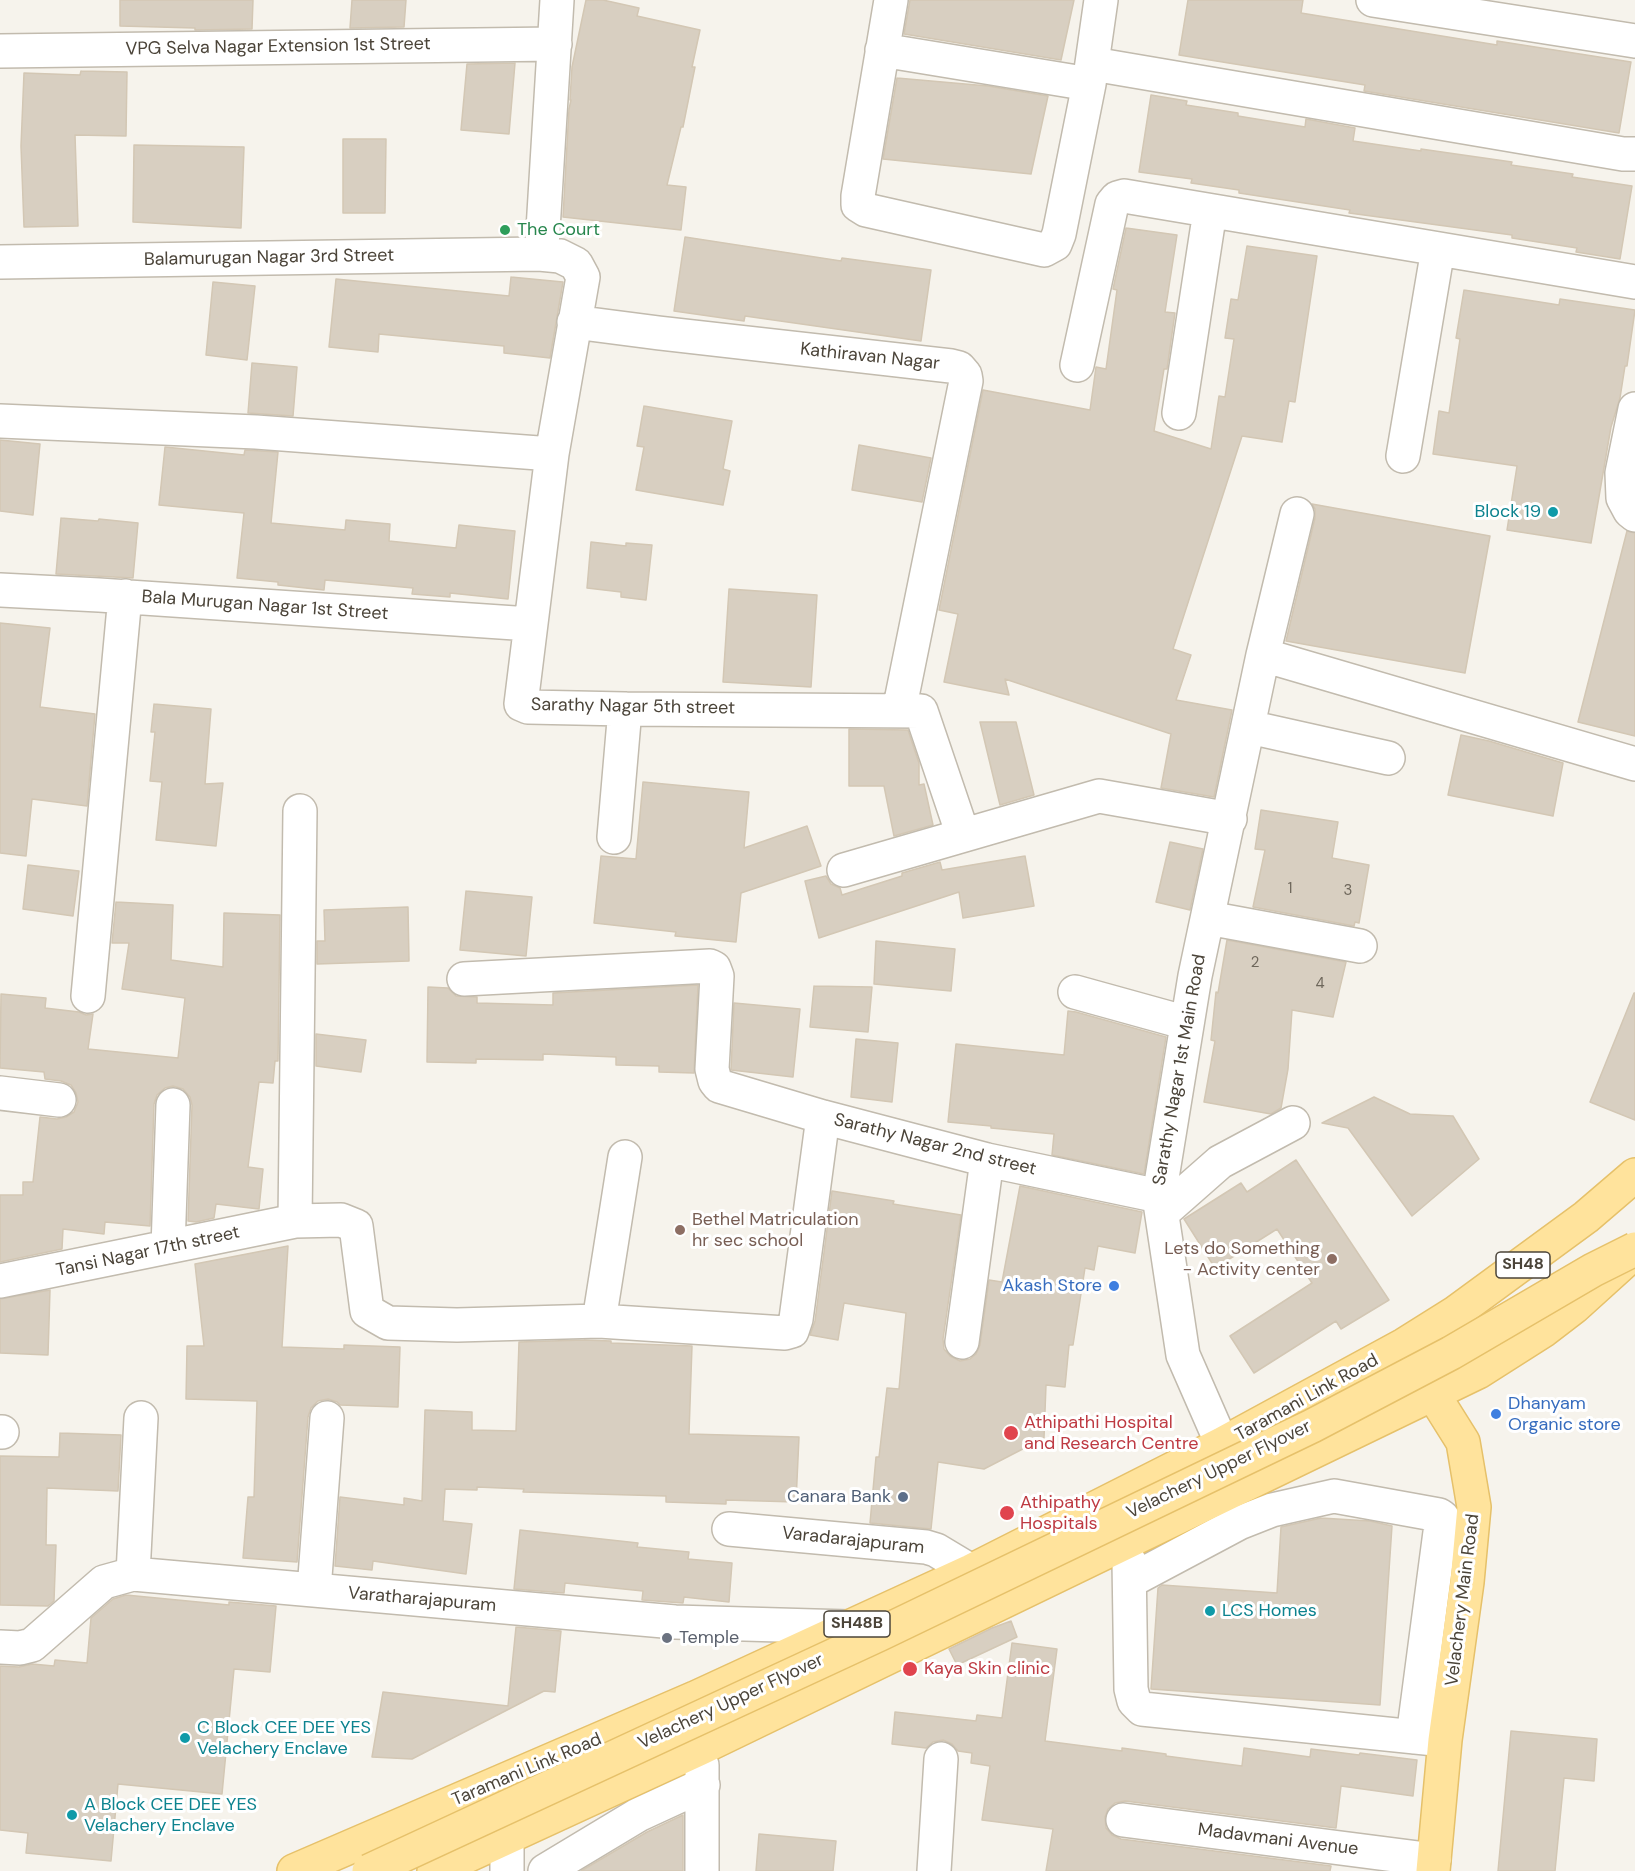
<!DOCTYPE html>
<style>
body{margin:0}
canvas{display:block;background:#f6f3ec}
</style>
<canvas width="1635" height="1871"></canvas>
<script>
const ctx = document.querySelector('canvas').getContext('2d');
ctx.lineJoin = 'round';
function fillPath(path, color) {
  ctx.fillStyle = color;
  ctx.fill(path, 'evenodd');
}
function toPath(rows) {
  const path = new Path2D();
  for (const r of rows) {
    path.moveTo(r[0], r[1]);
    for (let i = 2; i < r.length; i += 2) path.lineTo(r[i], r[i + 1]);
  }
  return path;
}
function trace(path, color, width, dash) {
  ctx.strokeStyle = color;
  ctx.lineWidth = width;
  ctx.lineCap = dash ? 'butt' : 'round';
  ctx.setLineDash(dash || []);
  ctx.stroke(path);
}
function drawText(font, color, halo, rows, align = 'center') {
  ctx.font = font + ' "DM Sans",sans-serif';
  ctx.lineWidth = 6;
  ctx.setLineDash([]);
  ctx.textBaseline = 'middle';
  ctx.strokeStyle = halo;
  ctx.fillStyle = color;
  for (const [text, x, y, turn = 0] of rows) {
    ctx.save();
    ctx.translate(x, y);
    ctx.rotate((+turn || 0) * Math.PI / 180);
    ctx.textAlign = isNaN(turn) ? turn : align;
    if (halo) ctx.strokeText(text, 0, 0);
    ctx.fillText(text, 0, 0);
    ctx.restore();
  }
}
const building = toPath([
 [120,0,253,0,252,29,195,30,195,28,120,26,120,0],
 [352,0,406,0,404,27,350,28,352,0],
 [586,0,603,0,639,8,637,16,700,30,692,67,695,67,683,127,681,127,667,185,686,187,681,230,563,217,569,109,571,100,570,100,572,67,586,0],
 [910,0,1074,0,1061,60,904,34,910,0],
 [1188,0,1303,0,1301,13,1497,45,1497,41,1631,62,1619,133,1364,91,1365,85,1179,55,1188,0],
 [515,63,509,134,461,130,467,64,515,63],
 [81,71,127,72,126,136,75,135,78,226,24,227,21,146,24,73,80,75,81,71],
 [897,78,988,86,1048,96,1031,174,883,159,897,78],
 [1151,95,1187,101,1186,105,1238,113,1238,116,1305,127,1306,119,1355,128,1353,141,1421,151,1421,149,1512,162,1511,165,1573,174,1572,177,1632,186,1620,259,1576,252,1577,248,1512,238,1512,235,1349,213,1350,210,1239,193,1239,190,1191,183,1192,179,1139,172,1151,95],
 [343,139,386,139,385,213,343,213,343,139],
 [134,145,244,147,241,228,133,222,134,145],
 [1126,228,1177,235,1165,312,1175,313,1167,369,1164,369,1154,431,1211,449,1219,396,1225,397,1234,339,1225,338,1231,299,1238,300,1247,246,1317,256,1295,402,1289,401,1282,442,1242,436,1173,649,1191,655,1176,700,1232,710,1214,797,1161,788,1171,734,1005,679,1009,695,944,682,958,614,939,610,983,390,1090,410,1096,367,1106,369,1117,290,1113,289,1126,228],
 [685,237,841,261,842,258,931,270,921,341,745,316,744,321,674,311,685,237],
 [511,277,563,282,550,358,504,353,504,346,379,334,378,352,329,347,336,279,509,296,511,277],
 [213,282,255,286,247,360,206,355,213,282],
 [1464,290,1559,305,1560,299,1635,310,1627,366,1625,366,1620,398,1611,427,1591,543,1507,530,1517,466,1433,454,1439,411,1449,413,1460,339,1456,338,1464,290],
 [252,363,297,367,293,416,248,413,252,363],
 [644,406,732,421,723,469,730,471,723,505,636,490,644,447,637,446,644,406],
 [0,440,40,444,33,515,0,511,0,440],
 [859,445,931,458,922,502,852,490,859,445],
 [165,447,244,455,245,450,278,452,271,523,345,530,346,520,390,524,389,541,456,548,459,525,515,531,508,599,450,593,450,597,412,594,413,588,325,580,324,590,278,585,278,582,237,578,244,513,159,505,165,447],
 [1312,504,1490,536,1465,673,1286,641,1315,518,1315,509,1312,504],
 [61,518,98,521,99,519,138,523,133,578,56,574,61,518],
 [1627,531,1635,533,1635,736,1578,722,1627,531],
 [591,542,626,546,626,543,652,545,646,600,621,597,621,592,587,588,591,542],
 [729,589,817,595,811,687,723,682,729,589],
 [0,623,50,628,40,707,95,714,87,806,32,799,26,856,0,853,0,623],
 [154,704,211,709,205,784,223,783,216,846,156,840,162,782,150,781,155,732,151,732,154,704],
 [980,722,1016,722,1034,795,1000,805,980,722],
 [849,729,908,730,919,763,919,785,924,784,933,825,894,836,884,786,849,786,849,729],
 [1461,735,1489,741,1563,763,1553,816,1448,795,1461,735],
 [643,782,749,792,744,848,807,826,821,866,741,893,736,942,675,936,676,932,594,923,601,856,636,859,643,782],
 [1261,810,1338,822,1332,858,1369,865,1359,923,1355,922,1354,926,1253,907,1265,850,1255,849,1261,810],
 [1170,842,1203,849,1190,910,1156,902,1170,842],
 [1025,856,1034,906,963,918,959,892,819,938,805,881,826,876,831,884,840,888,842,895,902,876,902,873,940,862,942,870,1025,856],
 [28,865,79,871,73,916,23,909,28,865],
 [466,891,532,897,526,956,460,950,466,891],
 [116,902,173,905,171,960,223,967,224,913,280,915,278,1061,275,1061,273,1083,259,1082,248,1167,263,1169,259,1209,216,1204,214,1218,196,1222,188,1221,192,1105,190,1097,183,1089,173,1086,165,1088,157,1095,154,1104,150,1226,105,1222,104,1234,63,1229,62,1249,0,1262,0,1195,23,1195,23,1182,33,1182,40,1117,57,1119,66,1117,74,1112,78,1102,76,1093,71,1085,61,1081,45,1079,44,1072,0,1068,1,994,46,998,45,1008,79,1012,86,1015,93,1014,88,1049,178,1058,185,998,122,989,129,943,112,943,116,902],
 [408,907,409,961,317,964,317,941,325,941,324,910,408,907],
 [1227,940,1346,962,1333,1017,1292,1010,1288,1069,1281,1108,1271,1114,1204,1102,1215,1041,1211,1040,1216,992,1218,993,1227,940],
 [876,941,955,949,951,991,874,984,876,941],
 [698,985,694,1073,659,1072,659,1066,616,1065,616,1057,543,1054,543,1060,476,1059,476,1063,427,1062,428,987,448,988,456,996,477,997,477,1003,553,1005,553,993,698,985],
 [814,986,872,987,868,1032,810,1027,814,986],
 [1634,993,1635,993,1635,1120,1590,1102,1634,993],
 [734,1003,800,1009,793,1077,731,1070,734,1003],
 [1068,1011,1076,1012,1166,1037,1144,1174,1052,1155,1054,1134,991,1128,991,1126,948,1122,956,1044,1064,1055,1068,1011],
 [316,1034,366,1040,361,1072,316,1066,316,1034],
 [856,1039,898,1043,892,1102,851,1097,856,1039],
 [1374,1097,1410,1114,1453,1116,1479,1159,1412,1216,1348,1128,1322,1123,1374,1097],
 [1296,1160,1389,1300,1341,1329,1336,1321,1254,1373,1230,1336,1312,1283,1277,1229,1215,1268,1184,1219,1241,1183,1247,1192,1296,1160],
 [1020,1186,1142,1212,1135,1253,1098,1246,1094,1270,1085,1268,1073,1345,1069,1345,1065,1387,1046,1385,1044,1438,984,1469,938,1462,931,1529,870,1523,876,1457,879,1457,887,1388,899,1389,906,1313,844,1303,838,1340,810,1335,815,1321,832,1191,894,1201,893,1204,961,1215,943,1339,944,1349,950,1356,960,1361,970,1359,976,1354,980,1345,989,1280,1002,1282,1020,1186],
 [288,1246,282,1347,344,1349,344,1345,400,1347,398,1407,340,1405,337,1402,328,1399,318,1401,311,1408,308,1417,297,1562,243,1558,248,1497,254,1497,257,1401,186,1399,187,1346,204,1346,195,1264,288,1246],
 [50,1290,48,1355,0,1353,0,1299,50,1290],
 [584,1340,611,1341,611,1343,692,1346,689,1434,799,1437,796,1502,726,1500,726,1504,666,1502,666,1496,523,1492,524,1489,477,1487,477,1490,445,1489,443,1521,472,1524,466,1574,373,1561,372,1570,335,1566,340,1497,404,1505,404,1498,422,1501,425,1410,472,1412,472,1430,516,1431,519,1342,584,1340],
 [60,1433,121,1435,118,1491,47,1488,46,1545,56,1545,54,1601,48,1606,0,1605,0,1456,59,1457,60,1433],
 [1321,1518,1370,1521,1392,1526,1380,1705,1151,1689,1158,1588,1162,1585,1277,1593,1281,1527,1321,1518],
 [520,1530,638,1543,637,1547,689,1552,688,1559,732,1563,729,1602,684,1597,683,1603,642,1600,643,1591,565,1583,564,1593,514,1589,520,1530],
 [126,1595,229,1605,229,1602,276,1606,270,1672,234,1669,222,1794,118,1784,111,1861,26,1853,28,1833,0,1830,0,1666,19,1667,32,1664,54,1666,55,1660,87,1663,91,1618,113,1599,126,1595],
 [1011,1621,1017,1637,957,1665,949,1649,992,1628,1011,1621],
 [516,1627,561,1631,555,1692,544,1691,412,1759,372,1757,383,1692,508,1706,516,1627],
 [1012,1643,1057,1649,1045,1741,1122,1751,1122,1748,1166,1754,1166,1756,1242,1766,1244,1748,1310,1757,1311,1749,1359,1755,1360,1753,1417,1760,1413,1796,1341,1786,1336,1828,1125,1801,1115,1803,1108,1809,1105,1817,1106,1828,1112,1835,1121,1839,1331,1866,1330,1871,1046,1871,1053,1829,982,1820,990,1766,971,1763,972,1753,958,1751,952,1744,943,1740,933,1742,926,1748,892,1744,895,1712,976,1721,977,1715,1002,1718,1012,1643],
 [1511,1731,1597,1739,1594,1781,1564,1778,1555,1871,1498,1871,1511,1731],
 [683,1815,683,1871,581,1871,647,1832,683,1815],
 [759,1834,836,1841,833,1871,756,1871,759,1834]
]);
const minor = toPath([
 [891,0,858,196,858,205,866,210,1044,250,1055,244,1059,234,1089,84],
 [1373,0,1635,41],
 [882,50,1089,84,1101,0],
 [0,51,555,44],
 [1093,64,1623,154,1635,154],
 [539,254,542,246,557,0],
 [0,262,539,254,560,256,576,264,583,277,552,454,521,704,528,707,625,709,921,711,963,835],
 [574,322,659,333,951,366,959,368,965,375,966,381,899,711],
 [1077,365,1112,204,1117,198,1124,196,1635,282],
 [1635,409,1622,473,1623,498,1630,511,1635,515],
 [1179,413,1210,211],
 [0,421,256,432,552,454],
 [1403,456,1438,249],
 [0,590,99,595,530,624],
 [1263,655,1635,764],
 [1249,727,1388,758],
 [614,837,625,709],
 [844,870,1099,796,1230,819],
 [1208,918,1360,946],
 [464,979,710,966,714,968,717,976,712,1069,715,1081,719,1086,823,1117,987,1160,1159,1196],
 [1075,992,1187,1023],
 [88,996,125,596],
 [0,1093,59,1100],
 [1162,1213,1220,1162,1293,1123],
 [295,1221,300,811],
 [168,1247,173,1105],
 [0,1281,295,1221,341,1220,356,1226,367,1311,388,1323,457,1325,599,1321,785,1333,792,1331,796,1319,823,1117],
 [599,1321,625,1157],
 [962,1342,987,1160],
 [0,1432,2,1432],
 [1222,1444,1183,1355,1159,1196,1195,976,1263,655,1297,514],
 [729,1529,926,1547,936,1550,971,1571],
 [1129,1561,1131,1689,1134,1701,1142,1709,1435,1739],
 [133,1574,141,1418],
 [1130,1581,1239,1523,1272,1510,1334,1496,1439,1515,1442,1517,1413,1737],
 [314,1590,327,1418],
 [0,1647,20,1648,32,1645,104,1582,133,1574,675,1622,849,1627],
 [1123,1820,1434,1860],
 [507,1871,507,1837],
 [545,1871,638,1815,703,1785],
 [702,1871,702,1765],
 [934,1871,941,1759]
]);
const major = toPath([
 [1421,1375,1463,1442,1474,1507,1467,1582,1445,1740,1433,1871],
 [294,1871,695,1698,849,1627,971,1571,1222,1444,1404,1345,1455,1313,1586,1217,1635,1175],
 [434,1871,701,1748,1478,1372,1544,1330,1574,1307,1627,1259]
]);
const majorBridge = toPath([
 [369,1871,880,1634,1312,1426,1451,1353,1593,1270,1635,1249]
]);
const markers = [
 [505,230,6,"#2e9e5b"],
 [1553,512,6,"#0f9aa8"],
 [680,1230,6,"#8d6e63"],
 [1332,1259,6,"#8d6e63"],
 [1114,1286,6,"#3f7fe0"],
 [1496,1414,6,"#3f7fe0"],
 [1011,1433,8,"#e0444e"],
 [903,1497,6,"#5c6f8a"],
 [1007,1513,8,"#e0444e"],
 [1210,1611,6,"#0f9aa8"],
 [667,1638,6,"#6b7280"],
 [910,1669,8,"#e0444e"],
 [185,1738,6,"#0f9aa8"],
 [72,1815,6,"#0f9aa8"]
];
const numberNames = [
 ["1",1290,889],
 ["3",1348,891],
 ["2",1255,963],
 ["4",1320,984]
];
const shields = [
 [1523,1265,54],
 [857,1624,66]
];
const shieldNames = [
 ["SH48",1523,1265],
 ["SH48B",857,1624]
];
const streetNames = [
 ["VPG Selva Nagar Extension 1st Street",278,47,-1],
 ["Balamurugan Nagar 3rd Street",269,258,-1],
 ["Kathiravan Nagar",870,357,6],
 ["Bala Murugan Nagar 1st Street",265,606,4],
 ["Sarathy Nagar 5th street",633,707,1],
 ["Sarathy Nagar 1st Main Road",1180,1070,-80],
 ["Sarathy Nagar 2nd street",935,1145,14],
 ["Tansi Nagar 17th street",148,1252,-12],
 ["Taramani Link Road",1307,1398,-29],
 ["Velachery Upper Flyover",1219,1470,-26],
 ["Varadarajapuram",853,1541,6],
 ["Varatharajapuram",422,1600,5],
 ["Velachery Main Road",1463,1600,-83],
 ["Velachery Upper Flyover",731,1702,-25],
 ["Taramani Link Road",527,1770,-23],
 ["Madavmani Avenue",1278,1840,7]
];
const leisureNames = [
 ["The Court",517,230]
];
const cultureNames = [
 ["Block 19",1541,512,"right"],
 ["LCS Homes",1222,1611],
 ["C Block CEE DEE YES",197,1728],
 ["Velachery Enclave",197,1749],
 ["A Block CEE DEE YES",84,1805],
 ["Velachery Enclave",84,1826]
];
const educationNames = [
 ["Bethel Matriculation",692,1220],
 ["hr sec school",692,1241],
 ["Lets do Something",1320,1249,"right"],
 ["- Activity center",1320,1270,"right"]
];
const shopNames = [
 ["Akash Store",1102,1286],
 ["Dhanyam",1508,1404,"left"],
 ["Organic store",1508,1425,"left"]
];
const healthNames = [
 ["Athipathi Hospital",1024,1423],
 ["and Research Centre",1024,1444],
 ["Athipathy",1020,1503],
 ["Hospitals",1020,1524],
 ["Kaya Skin clinic",924,1669]
];
const serviceNames = [
 ["Canara Bank",891,1497]
];
const worshipNames = [
 ["Temple",679,1638]
];
fillPath(building, '#d8cfc1');
trace(building, '#d3c7b4', 1.5);
trace(minor, '#c2bbae', 36);
trace(major, '#e6c16a', 36);
trace(minor, '#fff', 33);
trace(major, '#ffe39c', 33);
trace(majorBridge, '#e6c16a', 36, []);
trace(majorBridge, '#ffe39c', 33);
for (const [x, y, r, color] of markers) {
  const dot = new Path2D();
  dot.arc(x, y, r, 0, 2 * Math.PI);
  ctx.fillStyle = color;
  ctx.fill(dot);
  trace(dot, '#fff', 2);
}
drawText('15px', '#6e675b', null, numberNames);
for (const [x, y, w] of shields) {
  const box = new Path2D();
  box.roundRect(x - w / 2, y - 13, w, 26, 4.5);
  ctx.fillStyle = '#fff';
  ctx.fill(box);
  trace(box, '#4b4439', 1.5);
}
drawText('bold 16px', '#4b4439', null, shieldNames);
drawText('18px', '#4b4439', '#fff', streetNames);
drawText('18px', '#27864d', '#fff', leisureNames, 'left');
drawText('18px', '#0d838f', '#fff', cultureNames, 'left');
drawText('18px', '#785e54', '#fff', educationNames, 'left');
drawText('18px', '#366cbe', '#fff', shopNames, 'right');
drawText('18px', '#be3a42', '#fff', healthNames, 'left');
drawText('18px', '#4e5e75', '#fff', serviceNames, 'right');
drawText('18px', '#5b616d', '#fff', worshipNames, 'left');
</script>
